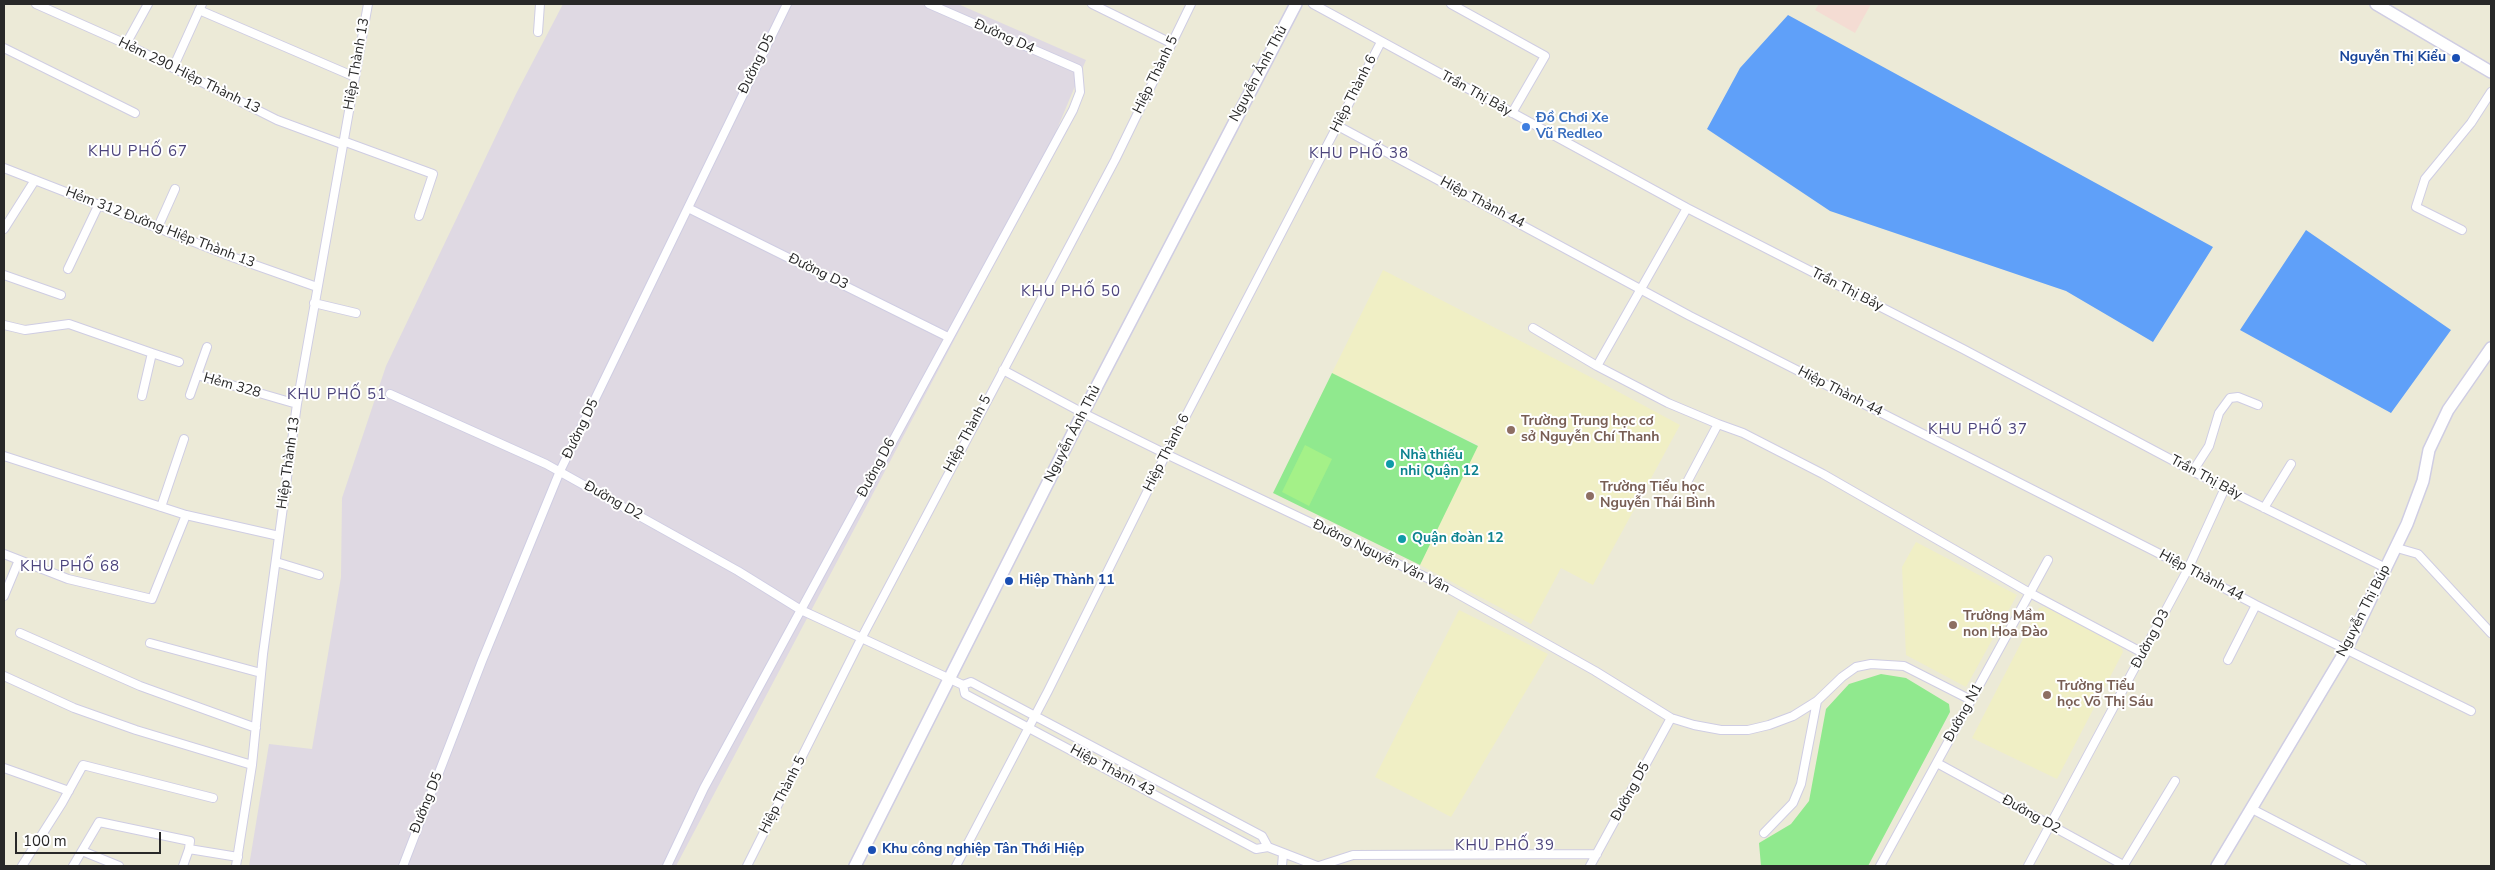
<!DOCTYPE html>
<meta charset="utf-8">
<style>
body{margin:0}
#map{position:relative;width:2495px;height:870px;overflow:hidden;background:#ecead7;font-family:"Nunito Sans",sans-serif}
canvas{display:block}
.frame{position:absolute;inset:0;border:5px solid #282828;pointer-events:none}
.scale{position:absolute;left:15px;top:832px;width:146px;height:22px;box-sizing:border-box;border:2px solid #282828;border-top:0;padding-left:6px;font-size:15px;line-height:18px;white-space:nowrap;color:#282828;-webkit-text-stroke:4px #fff;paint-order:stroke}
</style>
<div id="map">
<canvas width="2495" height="870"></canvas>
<div class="frame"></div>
<div class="scale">100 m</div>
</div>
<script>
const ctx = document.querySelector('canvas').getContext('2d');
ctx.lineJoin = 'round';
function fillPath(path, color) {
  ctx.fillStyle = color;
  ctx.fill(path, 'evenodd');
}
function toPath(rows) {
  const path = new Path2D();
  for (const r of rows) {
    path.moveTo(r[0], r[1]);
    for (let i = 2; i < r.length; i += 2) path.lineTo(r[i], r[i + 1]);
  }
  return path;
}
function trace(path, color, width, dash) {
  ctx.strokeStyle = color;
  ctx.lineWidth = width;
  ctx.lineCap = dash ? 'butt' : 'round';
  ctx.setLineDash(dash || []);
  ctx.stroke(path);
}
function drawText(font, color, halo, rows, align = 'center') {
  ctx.font = font + ' "Nunito Sans",sans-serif';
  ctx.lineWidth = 4;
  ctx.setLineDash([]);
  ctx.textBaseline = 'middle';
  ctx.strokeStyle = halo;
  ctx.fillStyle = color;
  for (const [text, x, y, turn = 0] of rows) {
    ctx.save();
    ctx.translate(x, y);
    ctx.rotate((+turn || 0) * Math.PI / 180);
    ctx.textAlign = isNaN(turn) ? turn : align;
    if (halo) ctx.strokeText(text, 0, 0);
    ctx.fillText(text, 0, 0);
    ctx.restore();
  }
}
const industrial = toPath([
 [563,4,958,4,1086,60,1023,210,676,866,249,866,269,744,312,749,341,577,342,498,386,366,516,94]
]);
const education = toPath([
 [1383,270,1600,382,1680,425,1593,585,1561,568,1531,624,1420,565,1478,445,1332,373],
 [1916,542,2017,595,1966,687,1906,655,1902,567],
 [2046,606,2120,644,2123,652,2057,779,1972,738,2039,608],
 [1459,610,1548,654,1451,817,1375,777]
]);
const medical = toPath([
 [1819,4,1871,4,1855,33,1815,10]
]);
const green = toPath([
 [1332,373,1478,446,1420,565,1273,493],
 [1881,674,1906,678,1949,704,1950,712,1868,866,1761,866,1759,843,1791,824,1809,801,1826,709,1849,684]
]);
const pitch = toPath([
 [1305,445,1332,459,1309,506,1282,492]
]);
const water = toPath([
 [1788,15,2213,247,2153,342,2066,291,1830,211,1707,129,1740,68],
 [2306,230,2451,330,2391,413,2240,330]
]);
const street = toPath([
 [36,4,126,44,277,120,342,144],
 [1092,4,1171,43],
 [1313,4,1687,208,1963,349,2234,493,2386,568],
 [1451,4,1545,56,1512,113],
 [199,10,355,77],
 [538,32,540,4],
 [126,44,148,4],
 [4,48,135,113],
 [173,68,202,4],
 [1338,126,1690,316,2156,552,2256,605,2471,711],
 [343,141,433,174,419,216],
 [4,168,235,258,317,287],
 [688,208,948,337],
 [158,227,175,189],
 [4,229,35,180],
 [2462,230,2416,207,2425,179,2471,123,2491,92],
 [68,269,99,204],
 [4,275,61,295],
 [314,303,356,313],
 [4,325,25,330,69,324,152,353,142,396],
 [1533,328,1597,366,1687,208],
 [207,347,197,375,297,404],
 [152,353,179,362],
 [1597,366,1668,403,1718,424],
 [1003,370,1083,413,1166,454,1440,584,1595,671,1671,718,1694,725,1721,730,1748,730,1769,725,1793,716,1817,701,1842,677,1856,667,1871,664,1904,666,1971,700],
 [390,394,546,464,738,571,801,610,963,685],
 [190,395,197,375],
 [4,456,186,515,279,536],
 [2193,471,2209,446,2219,413,2230,398,2238,397,2258,405],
 [1685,486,1718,424,1743,433,1823,474,2030,593,2143,653],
 [161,507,184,439],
 [2264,508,2291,464],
 [2397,548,2418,554,2491,633],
 [4,554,68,579,152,599,186,515],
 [276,562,319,575],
 [4,596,19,560],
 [20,633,140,686,256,728],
 [150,643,261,673],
 [2228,660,2256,605],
 [4,676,74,708,136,730,252,765],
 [963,685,965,694,1256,849,1268,847,1317,866],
 [963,685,971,682,1035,716,1262,836,1268,847],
 [1937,763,2125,866],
 [4,768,69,791],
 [2252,809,2362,866],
 [1764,833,1793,803,1801,784,1817,701],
 [82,851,119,866],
 [2124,865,2175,781],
 [22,866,62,803,83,765,213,798],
 [73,866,99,822,190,841,189,849,238,857],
 [183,866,189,849],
 [236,866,252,765,263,654,297,404,368,4],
 [403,866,482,661,560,471,787,4],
 [667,866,704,788,1073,110,1080,92,1078,69,929,4],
 [747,866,862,637,1115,160,1191,4],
 [956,866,1048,691,1166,454,1381,42],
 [1282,866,1283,854],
 [1319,866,1353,855,1597,854],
 [1590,866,1671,718],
 [1880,866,2048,560],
 [2028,866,2188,569,2225,488]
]);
const secondary = toPath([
 [2376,4,2491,72],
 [855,866,1083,413,1296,4],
 [2217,866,2346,650,2407,524,2423,481,2429,450,2448,410,2491,348]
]);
const markers = [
 [2456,58,5,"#1a4fb4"],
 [1526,127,5,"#3f7fe0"],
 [1511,430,5,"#8d6e63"],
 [1390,464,5,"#0f9aa8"],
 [1590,496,5,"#8d6e63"],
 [1402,539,5,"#0f9aa8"],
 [1009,581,5,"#1a4fb4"],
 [1953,625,5,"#8d6e63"],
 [2047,695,5,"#8d6e63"],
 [872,850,5,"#1a4fb4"]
];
const streetNames = [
 ["Đường D4",1004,37,24],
 ["Hiệp Thành 13",357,64,-80],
 ["Đường D5",757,64,-64],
 ["Nguyễn Ảnh Thủ",1259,74,-62],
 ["Hiệp Thành 5",1156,75,-64],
 ["Hẻm 290 Hiệp Thành 13",189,76,26],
 ["Hiệp Thành 6",1354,94,-63],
 ["Trần Thị Bảy",1476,94,29],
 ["Hiệp Thành 44",1482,203,28],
 ["Hẻm 312 Đường Hiệp Thành 13",160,228,21],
 ["Đường D3",818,272,26],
 ["Trần Thị Bảy",1847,290,27],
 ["Hẻm 328",232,386,16],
 ["Hiệp Thành 44",1840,392,27],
 ["Đường D5",581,429,-64],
 ["Hiệp Thành 5",968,434,-62],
 ["Nguyễn Ảnh Thủ",1073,434,-63],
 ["Hiệp Thành 6",1167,453,-63],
 ["Hiệp Thành 13",289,463,-82],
 ["Đường D6",877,468,-62],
 ["Trần Thị Bảy",2206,478,28],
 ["Đường D2",613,501,29],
 ["Đường Nguyễn Văn Vân",1381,557,26],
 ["Hiệp Thành 44",2201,576,28],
 ["Nguyễn Thị Búp",2364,611,-63],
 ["Đường D3",2151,639,-62],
 ["Đường N1",1964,713,-61],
 ["Hiệp Thành 43",1112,771,28],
 ["Đường D5",1631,792,-61],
 ["Hiệp Thành 5",783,795,-63],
 ["Đường D5",427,803,-68],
 ["Đường D2",2031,815,29]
];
const transitNames = [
 ["Nguyễn Thị Kiểu",2446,58,"right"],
 ["Hiệp Thành 11",1019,581],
 ["Khu công nghiệp Tân Thới Hiệp",882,850]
];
const shopNames = [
 ["Đồ Chơi Xe",1536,119],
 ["Vũ Redleo",1536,135]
];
const educationNames = [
 ["Trường Trung học cơ",1521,422],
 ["sở Nguyễn Chí Thanh",1521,438],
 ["Trường Tiểu học",1600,488],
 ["Nguyễn Thái Bình",1600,504],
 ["Trường Mầm",1963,617],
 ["non Hoa Đào",1963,633],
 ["Trường Tiểu",2057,687],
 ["học Võ Thị Sáu",2057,703]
];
const cultureNames = [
 ["Nhà thiếu",1400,456],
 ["nhi Quận 12",1400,472],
 ["Quận đoàn 12",1412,539]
];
const neighbourhoodNames = [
 ["KHU PHỐ 67",138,152],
 ["KHU PHỐ 38",1359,154],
 ["KHU PHỐ 50",1071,292],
 ["KHU PHỐ 51",337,395],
 ["KHU PHỐ 37",1978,430],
 ["KHU PHỐ 68",70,567],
 ["KHU PHỐ 39",1505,846]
];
fillPath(industrial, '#dfd9e3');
fillPath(education, '#f0efc5');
fillPath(medical, '#f4dcd3');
fillPath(green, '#90e98e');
fillPath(pitch, '#a4f188');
fillPath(water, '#5fa0f9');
trace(street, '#cfcde3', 10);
trace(secondary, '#cfcde3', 14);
trace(street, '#fff', 8);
trace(secondary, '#fff', 11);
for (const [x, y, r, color] of markers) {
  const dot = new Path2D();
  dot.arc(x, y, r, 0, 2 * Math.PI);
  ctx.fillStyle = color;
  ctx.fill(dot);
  trace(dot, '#fff', 2);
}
drawText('14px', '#282828', '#fff', streetNames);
drawText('bold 14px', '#164399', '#fff', transitNames, 'left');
drawText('bold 14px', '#366cbe', '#fff', shopNames, 'left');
drawText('bold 14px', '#785e54', '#fff', educationNames, 'left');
drawText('bold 14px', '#0d838f', '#fff', cultureNames, 'left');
ctx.letterSpacing = '1px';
drawText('15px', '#4c447c', '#fff', neighbourhoodNames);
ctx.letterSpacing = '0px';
</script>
